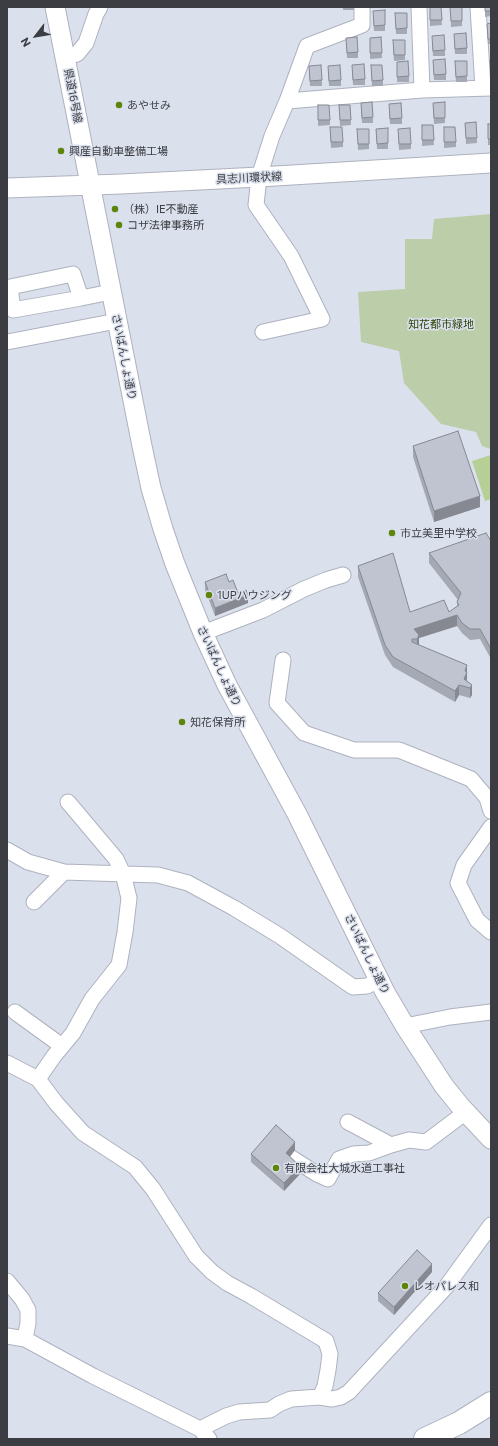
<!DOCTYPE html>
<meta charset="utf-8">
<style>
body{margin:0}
#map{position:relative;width:498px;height:1446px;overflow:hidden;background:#dbe0ed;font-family:Commissioner,sans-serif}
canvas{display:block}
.frame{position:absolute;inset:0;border:8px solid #3b3d42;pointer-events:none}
.north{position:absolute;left:16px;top:16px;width:40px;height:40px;-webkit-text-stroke:3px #dbe0ed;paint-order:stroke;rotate:239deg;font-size:11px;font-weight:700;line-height:16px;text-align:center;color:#3b3d42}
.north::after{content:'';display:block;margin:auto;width:14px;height:18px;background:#3b3d42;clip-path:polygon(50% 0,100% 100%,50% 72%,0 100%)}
</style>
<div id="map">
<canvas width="498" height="1446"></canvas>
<div class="frame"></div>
<div class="north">N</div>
</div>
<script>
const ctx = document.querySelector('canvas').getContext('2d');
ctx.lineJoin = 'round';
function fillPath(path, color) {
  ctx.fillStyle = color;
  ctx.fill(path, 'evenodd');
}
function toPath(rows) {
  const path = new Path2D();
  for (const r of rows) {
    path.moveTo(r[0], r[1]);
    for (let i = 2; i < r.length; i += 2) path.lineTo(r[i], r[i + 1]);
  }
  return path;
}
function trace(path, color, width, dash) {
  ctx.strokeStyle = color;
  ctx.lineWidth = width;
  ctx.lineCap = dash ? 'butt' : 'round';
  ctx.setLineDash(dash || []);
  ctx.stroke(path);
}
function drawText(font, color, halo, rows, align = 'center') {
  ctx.font = font + ' Commissioner,"Noto Sans JP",sans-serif';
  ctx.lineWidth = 3;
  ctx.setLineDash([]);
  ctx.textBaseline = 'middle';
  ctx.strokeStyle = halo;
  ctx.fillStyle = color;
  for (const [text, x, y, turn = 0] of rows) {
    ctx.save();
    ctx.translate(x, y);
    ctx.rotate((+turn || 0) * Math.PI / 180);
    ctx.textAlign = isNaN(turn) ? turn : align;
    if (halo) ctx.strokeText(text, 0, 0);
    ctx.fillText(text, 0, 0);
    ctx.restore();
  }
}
const green = toPath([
 [491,214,491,449,482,446,476,432,441,424,404,383,399,351,361,342,358,292,405,289,405,239,432,239,434,219]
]);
const water = toPath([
 [491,455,491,499,485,501,472,461]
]);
const minor = toPath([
 [419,7,422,90],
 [478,7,483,88],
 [65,57,77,54,86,43,96,14,100,7],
 [287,101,422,90,491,88],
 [81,298,73,274,10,287,13,310,81,298,111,292],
 [263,332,322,319,291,256,256,205,259,177,272,136,287,101,307,46,362,25,362,7],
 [7,342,117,321],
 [203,633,263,610,304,589,326,580,343,575],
 [283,660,277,703,304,733,354,750,399,750,471,779,487,798,491,811],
 [68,802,116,859,123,874,129,898,125,932,119,965,92,999,73,1033,54,1056,38,1079,56,1103,83,1133,135,1167,153,1189,196,1256,212,1272,227,1283,251,1296,326,1341,330,1354,328,1370,325,1386,320,1397],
 [491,827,464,865,458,883,477,920,491,932],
 [7,850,28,862,64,872,158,875,188,883,234,908,280,936,353,987,367,986,379,980],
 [34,902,64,872],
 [15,1012,62,1046],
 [405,1026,450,1017,491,1012],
 [7,1063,38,1079],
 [348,1122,391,1145,409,1140,426,1142,466,1112],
 [290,1157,317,1174,328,1179,339,1159,353,1154,369,1153,391,1145],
 [7,1281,22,1299,28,1310,28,1323,25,1339],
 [7,1336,25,1339,93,1376,200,1429,209,1439],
 [200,1429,226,1416,239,1412,270,1410,279,1404,291,1399,320,1397,332,1399,341,1397,349,1392,446,1287,491,1225]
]);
const major = toPath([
 [55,7,142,446,151,488,163,529,175,564,203,633,227,685,297,814,385,992,405,1026,444,1086,461,1107,491,1139],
 [7,188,121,184,259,177,491,163]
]);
const highway = toPath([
 [425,1439,459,1423,491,1403]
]);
const wall = toPath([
 [343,7,354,7,354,10,343,10],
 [430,7,441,7,442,25,430,26],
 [450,7,462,7,462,26,451,27],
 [485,7,491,7,491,16,485,17],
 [395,13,407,28,407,34,396,34],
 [373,16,385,25,385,31,374,31],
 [491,23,491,44,488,44,487,29],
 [381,37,382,58,370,59,370,38],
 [454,39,467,48,467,54,455,54],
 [405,40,405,60,394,61,393,46],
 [432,41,445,50,445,56,433,56],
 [346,43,358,52,358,58,347,58],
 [397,62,409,76,409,82,397,82],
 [433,65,446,74,446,80,434,80],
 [455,67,467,76,467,82,456,82],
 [352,70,365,79,365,85,353,85],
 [309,71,322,80,322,86,310,86],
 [328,71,341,80,341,86,329,86],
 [371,71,383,80,383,86,372,86],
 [445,102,445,123,434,124,433,103],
 [318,105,330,120,330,125,318,126],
 [339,105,350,105,351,125,340,126],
 [361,108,373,117,373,123,362,123],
 [389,109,402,118,402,124,390,124],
 [476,122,477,143,466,144,465,123],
 [491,124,491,145,488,145,488,130],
 [422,125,433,125,434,145,422,146],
 [388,128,388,149,377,149,376,129],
 [357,129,369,129,369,149,358,150],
 [444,132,456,142,456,147,444,148],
 [330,133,343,142,343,147,331,148],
 [398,134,411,144,411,149,399,150],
 [413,446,480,507,434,522,413,457],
 [491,541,491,659,480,639,470,640,462,633,457,626,419,638,419,645,467,665,467,681,472,685,472,695,470,698,459,695,455,702,393,667,385,655,358,577,358,566,410,612,449,612,457,606,457,602,458,600,429,563,429,553],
 [205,582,229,582,248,603,215,616,205,590],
 [295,1150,290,1157,300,1174,284,1191,251,1162,251,1154],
 [432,1272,394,1315,378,1301,378,1293]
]);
const shadedWall = toPath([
 [480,496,480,507,434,522,434,511],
 [248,595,248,603,215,616,215,608],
 [457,615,457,626,419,638,419,646,417,649,417,638,414,639,414,629],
 [467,665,467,683,464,679,465,671],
 [459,685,459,695,455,702,455,691],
 [472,685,472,695,470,698,470,688],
 [295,1142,295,1150,286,1161,286,1153],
 [300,1166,300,1174,284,1191,284,1183],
 [432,1264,432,1272,394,1315,394,1307]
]);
const building = toPath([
 [430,7,441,7,442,20,430,20,430,7],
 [450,7,462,7,462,21,451,21,450,7],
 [485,7,491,7,491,11,485,11,485,7],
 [385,10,385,25,374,26,373,11,385,10],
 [395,13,407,13,407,28,396,29,395,13],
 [491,23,491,39,488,39,487,24,491,23],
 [466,33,467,48,455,49,454,34,466,33],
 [444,35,445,50,433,51,432,36,444,35],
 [357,37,358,52,347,53,346,38,357,37],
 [381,37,382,53,370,53,370,38,381,37],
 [393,40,405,40,405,55,394,55,393,40],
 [445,59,446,74,434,75,433,60,445,59],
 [490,60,491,60,491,75,490,60],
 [408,61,409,76,397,77,397,62,408,61],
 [455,61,467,61,467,76,456,77,455,61],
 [364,64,365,79,353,80,352,65,364,64],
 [321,65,322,80,310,81,309,66,321,65],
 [340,65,341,80,329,81,328,66,340,65],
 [371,65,382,65,383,80,372,81,371,65],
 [372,102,373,117,362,118,361,103,372,102],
 [445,102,445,118,434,118,433,103,445,102],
 [401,103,402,118,390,119,389,104,401,103],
 [318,105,329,105,330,120,318,120,318,105],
 [339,105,350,105,351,120,340,120,339,105],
 [476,122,477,138,466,138,465,123,476,122],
 [488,124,491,124,491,139,488,139,488,124],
 [422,125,433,125,434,140,422,140,422,125],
 [330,127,342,127,343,142,331,142,330,127],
 [444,127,455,127,456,142,444,142,444,127],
 [388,128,388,143,377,144,376,129,388,128],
 [410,128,411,144,399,144,398,129,410,128],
 [357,129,369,129,369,144,358,144,357,129],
 [458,431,480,496,434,511,413,446,458,431],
 [486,533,491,541,491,649,480,629,470,629,462,623,457,615,414,629,419,635,417,639,412,639,412,642,467,665,465,671,467,672,464,679,472,685,470,688,459,685,455,691,393,657,385,645,358,566,393,553,410,612,444,600,449,612,459,605,457,602,461,593,429,553,486,533],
 [226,574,229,582,233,580,238,593,246,590,248,595,215,608,205,582,226,574],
 [276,1125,295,1142,286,1153,300,1166,284,1183,251,1154,276,1125],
 [417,1250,432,1264,394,1307,378,1293,417,1250]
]);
const markers = [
 [119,105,4,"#5d850b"],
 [61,151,4,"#5d850b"],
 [115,209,4,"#5d850b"],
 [119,225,4,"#5d850b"],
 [392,533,4,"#5d850b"],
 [209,595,4,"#5d850b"],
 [182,722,4,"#5d850b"],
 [276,1168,4,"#5d850b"],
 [405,1286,4,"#5d850b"]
];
const streetNames = [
 ["県道16号線",73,96,79],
 ["具志川環状線",249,178,-3],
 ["さいばんしょ通り",124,357,79],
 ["さいばんしょ通り",219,666,65],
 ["さいばんしょ通り",367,954,64]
];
const poiNames = [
 ["あやせみ",127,105],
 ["興産自動車整備工場",69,151],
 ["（株）IE不動産",123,209],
 ["コザ法律事務所",127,225],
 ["市立美里中学校",400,533],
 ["1UPハウジング",217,595],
 ["知花保育所",190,722],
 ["有限会社大城水道工事社",284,1168],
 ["レオパレス和",413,1286]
];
const parkNames = [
 ["知花都市緑地",441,324]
];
fillPath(green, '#bccda9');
fillPath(water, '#b5cf97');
trace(minor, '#aeb2bf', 17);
trace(major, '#aeb2bf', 21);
trace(highway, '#aeb2bf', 24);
trace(minor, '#fff', 15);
trace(major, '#fff', 19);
trace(highway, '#fff', 22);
fillPath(wall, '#a4a9b3');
fillPath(shadedWall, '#868992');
fillPath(building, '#bfc4d0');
trace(building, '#868992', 1);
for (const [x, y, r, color] of markers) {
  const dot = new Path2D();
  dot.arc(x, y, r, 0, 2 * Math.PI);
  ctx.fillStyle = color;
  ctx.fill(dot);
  trace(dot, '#dbe0ed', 1.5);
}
drawText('11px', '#3b3d42', '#dbe0ed', streetNames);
drawText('11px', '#3b3d42', '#dbe0ed', poiNames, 'left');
drawText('11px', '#2e4406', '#dbe0ed', parkNames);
</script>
